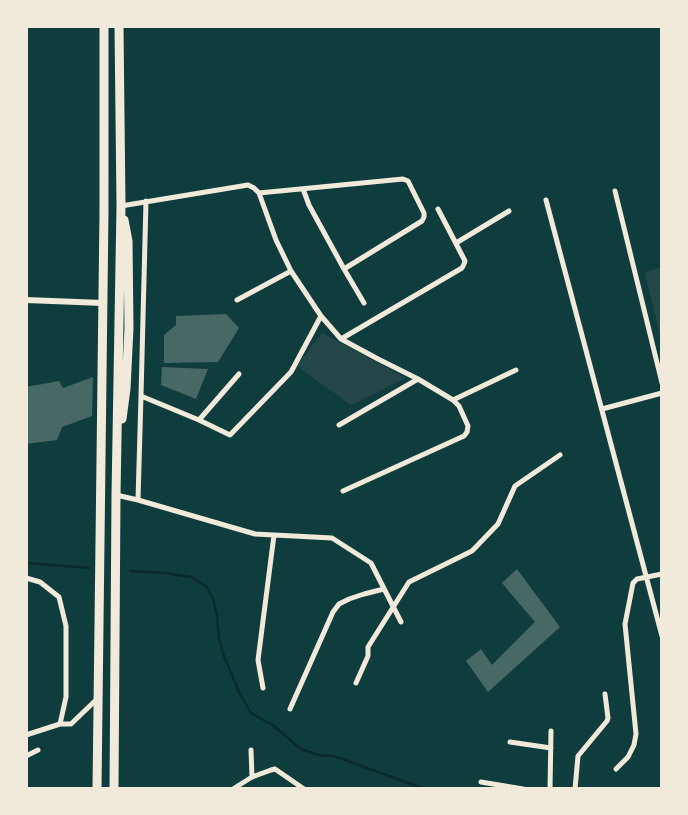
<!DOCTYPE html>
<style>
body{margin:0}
#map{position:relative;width:688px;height:815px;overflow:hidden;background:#0f3d3e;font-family:Bitter,serif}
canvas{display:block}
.frame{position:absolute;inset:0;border:28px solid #f1e9da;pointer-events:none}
</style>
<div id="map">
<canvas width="688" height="815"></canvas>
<div class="frame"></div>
</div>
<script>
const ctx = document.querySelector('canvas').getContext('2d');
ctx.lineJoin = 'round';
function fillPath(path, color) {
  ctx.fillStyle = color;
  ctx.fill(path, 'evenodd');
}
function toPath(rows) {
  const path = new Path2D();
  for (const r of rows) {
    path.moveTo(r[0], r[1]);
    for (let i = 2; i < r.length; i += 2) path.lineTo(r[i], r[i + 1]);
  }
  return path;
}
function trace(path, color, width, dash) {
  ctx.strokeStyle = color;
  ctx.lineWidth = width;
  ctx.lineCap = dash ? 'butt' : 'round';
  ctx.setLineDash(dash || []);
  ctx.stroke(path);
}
const green = toPath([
 [662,267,662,344,645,272],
 [322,333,406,378,351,405,297,366]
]);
const stream = toPath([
 [26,563,89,568],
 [130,571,165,573,191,577,207,587,213,599,217,615,219,639,224,656,239,692,251,713,274,726,301,749,318,755,334,756,425,789]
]);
const building = toPath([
 [226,314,239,328,218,362,164,363,164,335,176,325,176,316],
 [162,367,208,369,196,399,161,385],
 [93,377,92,416,62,427,57,440,26,444,26,387,59,381,63,388],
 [517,569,560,627,488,692,466,661,481,649,492,665,535,622,502,583]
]);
const minor = toPath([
 [303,189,309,205,344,269,364,303],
 [615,191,662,383],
 [259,193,403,179,408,181,424,213,424,217,422,221,344,269],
 [546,200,662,636],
 [121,206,248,185,254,188,259,193,276,240,291,271,321,316,341,339,378,359,418,379,453,400,459,406,468,426,467,432,464,436,343,491],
 [456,243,509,211],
 [237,300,291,271],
 [341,339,462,268,464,264,465,261,438,209],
 [141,396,199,420,230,435,291,372,321,316],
 [453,400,516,370],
 [602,409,662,393],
 [199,420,239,374],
 [339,425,418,379],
 [116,495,138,500,255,534,332,538,371,563,401,622],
 [138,500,141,396,146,201],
 [26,578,40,582,59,597,66,626,66,697,60,724,71,724,97,699],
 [356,683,368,656,368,647,409,582,472,551,498,524,515,486,560,455],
 [263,688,258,660,274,535],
 [290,709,333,612,339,604,349,599,364,594,384,589],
 [26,735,60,724],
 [510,742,551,748],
 [251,750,252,777],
 [26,756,38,750],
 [616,769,628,757,634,745,636,734,625,624,633,583,637,579,662,574],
 [481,782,523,789],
 [233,789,252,777,271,770,275,769,304,789],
 [550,789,551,731],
 [575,789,578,756,607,721,608,718,605,694]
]);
const tertiary = toPath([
 [26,300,103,303]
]);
const trunk = toPath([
 [122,419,126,389,129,328,128,241,124,220],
 [97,789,104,211,104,26],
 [114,789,116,495,121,206,119,26]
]);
fillPath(green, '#244646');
trace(stream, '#0a2a2b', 2.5);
fillPath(building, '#486865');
trace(minor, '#f1e9da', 5);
trace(tertiary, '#f1e9da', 6);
trace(trunk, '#f1e9da', 9);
</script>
